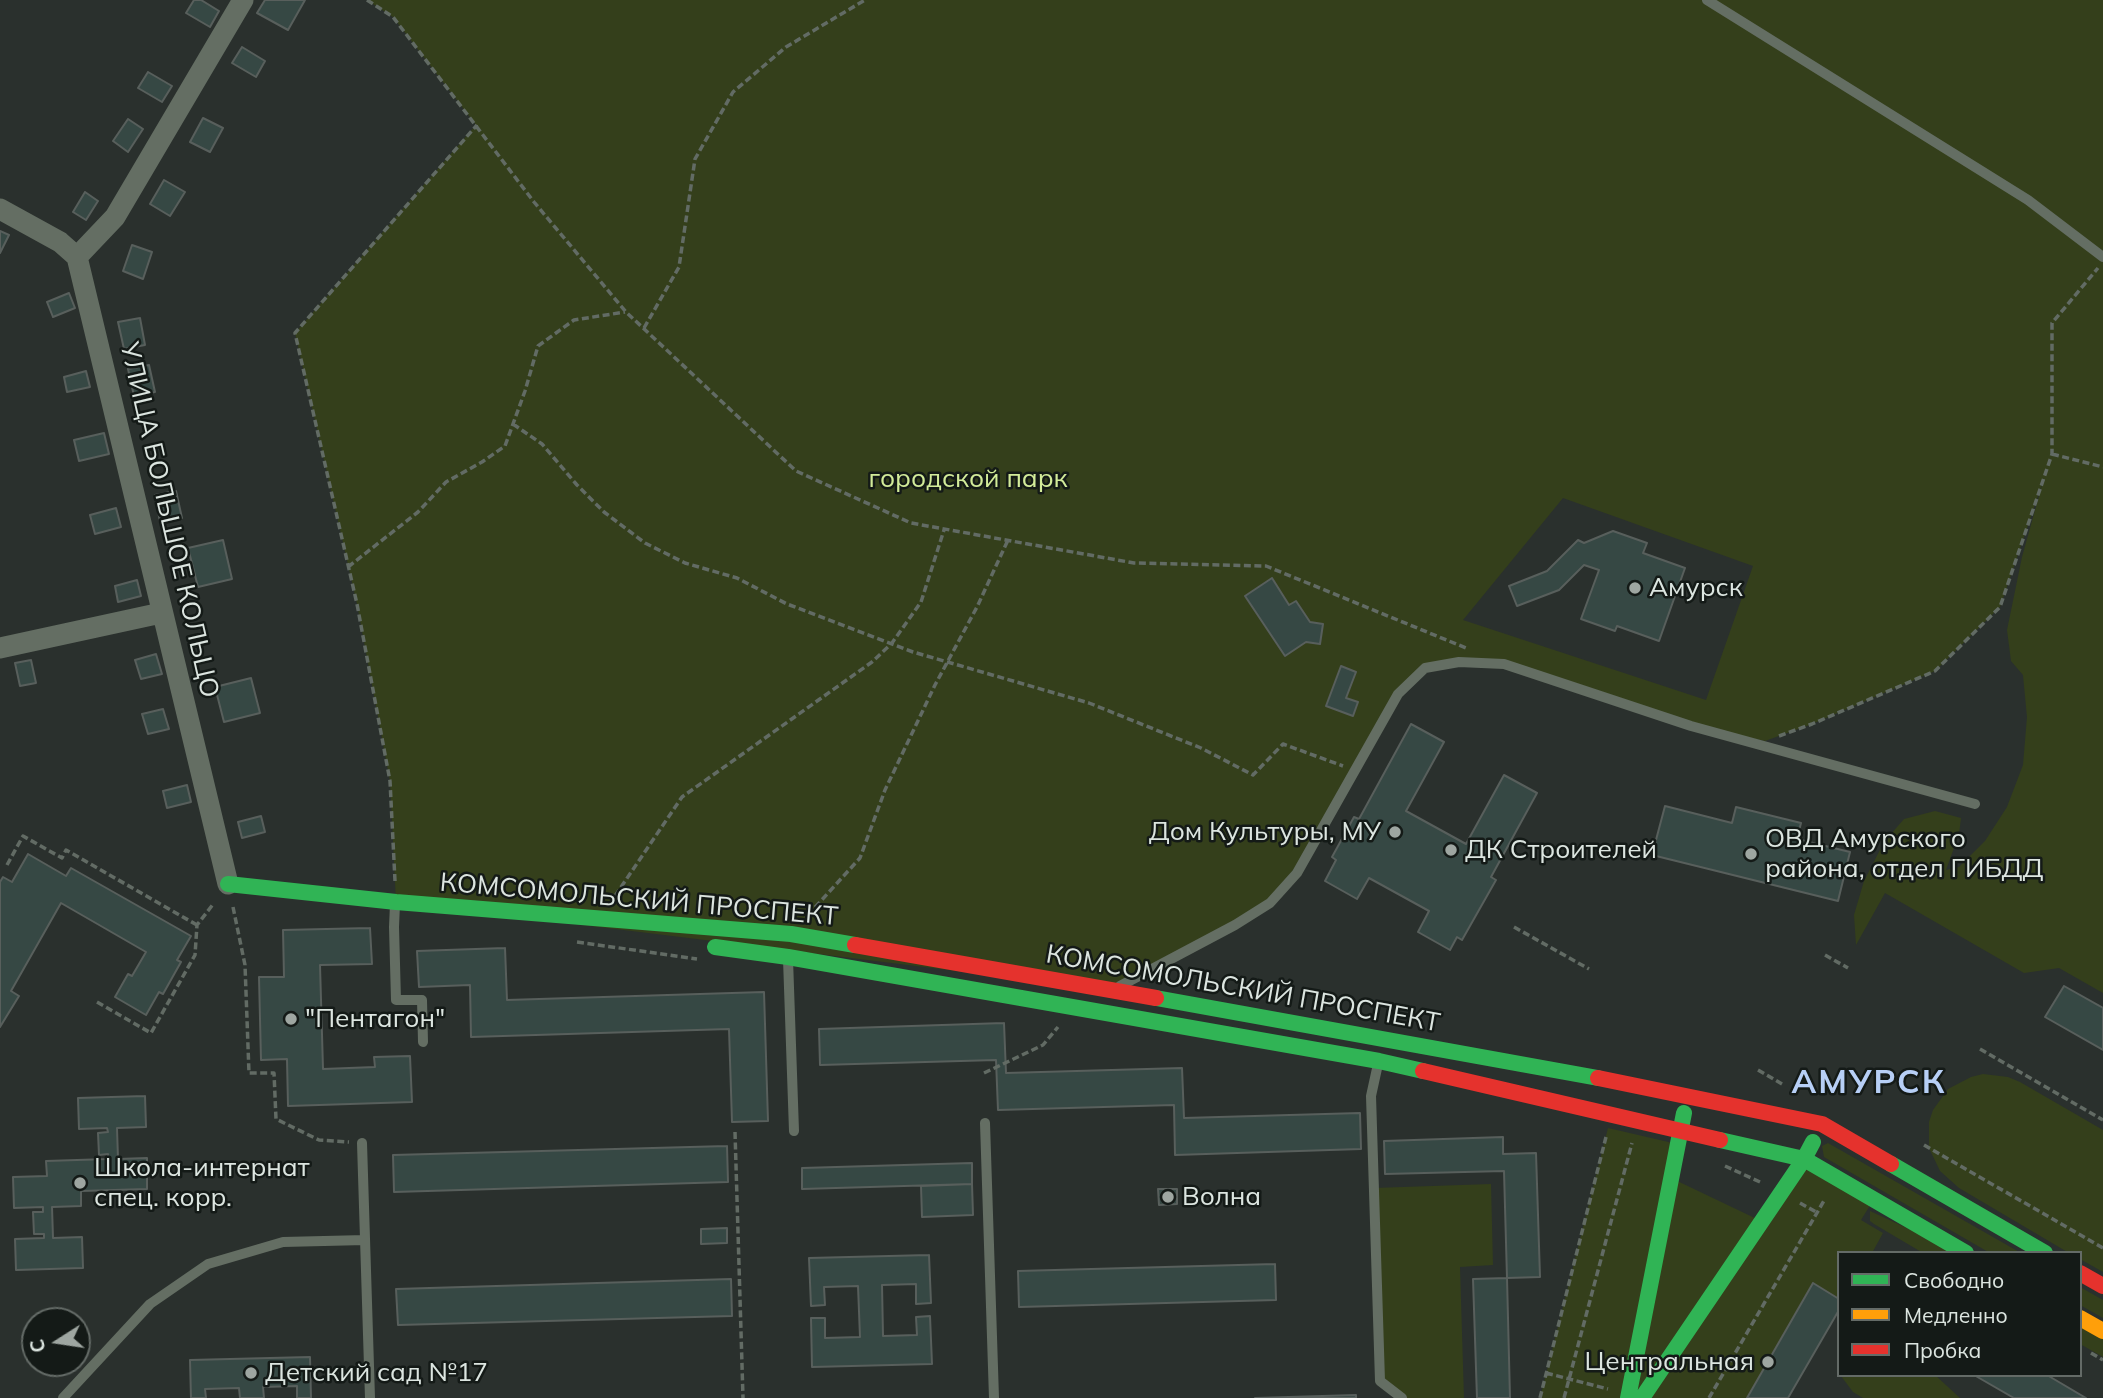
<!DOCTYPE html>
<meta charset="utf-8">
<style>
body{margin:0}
#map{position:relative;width:2103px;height:1398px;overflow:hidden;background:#2a302d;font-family:Mulish,sans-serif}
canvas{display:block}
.legend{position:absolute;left:1837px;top:1251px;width:245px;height:126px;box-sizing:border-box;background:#141a17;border:2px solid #646b67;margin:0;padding:9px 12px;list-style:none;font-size:21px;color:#dce5e0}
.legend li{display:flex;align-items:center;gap:14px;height:35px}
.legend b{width:35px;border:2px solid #646b67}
.north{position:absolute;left:21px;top:1307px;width:70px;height:70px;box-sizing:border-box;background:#141a17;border:2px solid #646b67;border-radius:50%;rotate:258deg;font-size:19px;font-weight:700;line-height:28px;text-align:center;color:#dce5e0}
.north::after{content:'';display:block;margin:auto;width:24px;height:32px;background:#9ea6a1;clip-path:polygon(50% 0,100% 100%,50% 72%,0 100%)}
</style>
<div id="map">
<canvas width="2103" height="1398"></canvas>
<ul class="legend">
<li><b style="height:9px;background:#30b455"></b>Свободно</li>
<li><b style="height:9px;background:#ff9f0a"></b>Медленно</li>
<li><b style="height:9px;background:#e5322d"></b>Пробка</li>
</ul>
<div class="north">С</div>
</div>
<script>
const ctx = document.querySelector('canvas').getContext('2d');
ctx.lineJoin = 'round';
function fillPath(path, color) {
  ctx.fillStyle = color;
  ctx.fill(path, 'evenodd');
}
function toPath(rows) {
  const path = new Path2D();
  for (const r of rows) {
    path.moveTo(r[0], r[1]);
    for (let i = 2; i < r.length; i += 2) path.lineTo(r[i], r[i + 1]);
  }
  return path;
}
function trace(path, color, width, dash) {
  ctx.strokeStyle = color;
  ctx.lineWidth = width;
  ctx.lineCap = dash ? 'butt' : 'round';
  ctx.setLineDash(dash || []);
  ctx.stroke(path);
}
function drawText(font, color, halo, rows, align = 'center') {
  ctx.font = font + ' Mulish,sans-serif';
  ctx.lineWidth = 5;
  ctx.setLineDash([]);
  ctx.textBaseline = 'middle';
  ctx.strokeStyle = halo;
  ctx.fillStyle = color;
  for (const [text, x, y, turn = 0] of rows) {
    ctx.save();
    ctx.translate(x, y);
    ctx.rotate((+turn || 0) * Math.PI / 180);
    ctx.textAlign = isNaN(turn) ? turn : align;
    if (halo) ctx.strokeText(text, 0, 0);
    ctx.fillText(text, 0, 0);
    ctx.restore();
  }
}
const green = toPath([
 [367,0,2103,0,2103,993,2059,968,2024,973,1885,893,1856,945,1854,915,1864,881,1884,842,1904,819,1935,811,1961,818,1959,834,1946,870,1959,867,1985,841,2007,807,2023,765,2027,717,2023,675,2011,661,2007,630,2022,557,2044,478,2000,607,1935,671,1812,724,1765,741,1691,726,1504,664,1425,668,1398,694,1331,816,1270,903,1111,990,396,902,390,781,357,604,295,333,476,125,393,17],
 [1563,498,1753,566,1706,700,1463,620],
 [1983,1074,2008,1077,2020,1082,2103,1130,2103,1272,2080,1259,2080,1253,2069,1253,1959,1188,1940,1171,1929,1148,1929,1122,1933,1110,1948,1089,1971,1077],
 [1608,1128,1677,1144,1671,1178,1761,1221,1804,1159,1874,1199,1861,1220,1883,1233,1872,1253,1839,1253,1839,1299,1812,1284,1747,1398,1540,1398],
 [1828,1143,2021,1253,1990,1253,1824,1157,1822,1146],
 [1491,1184,1493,1265,1460,1267,1464,1398,1402,1398,1380,1381,1374,1188],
 [1870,1211,1961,1253,1923,1253,1874,1224,1870,1221],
 [2080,1287,2103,1300,2103,1318,2080,1305],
 [2080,1321,2103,1334,2103,1357,2080,1344],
 [1935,1375,1960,1398,1863,1398,1853,1392,1841,1376]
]);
const building = toPath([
 [194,0,201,0,219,11,210,27,186,13,194,0],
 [265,0,305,0,288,30,257,13,265,0],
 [242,47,265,61,256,77,232,63,242,47],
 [148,72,172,86,162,102,138,88,148,72],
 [203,118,223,128,210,152,190,142,203,118],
 [128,119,143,129,128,152,113,141,128,119],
 [164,180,185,192,170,216,150,204,164,180],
 [85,192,98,201,86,220,73,212,85,192],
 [0,231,9,235,0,253,0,231],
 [132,245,152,252,143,279,123,271,132,245],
 [69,293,75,308,53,317,47,302,69,293],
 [140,318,145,345,124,349,118,322,140,318],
 [149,365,155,392,134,396,128,369,149,365],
 [86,371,90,387,67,392,64,377,86,371],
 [104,433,109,454,79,461,74,440,104,433],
 [176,491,182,518,160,522,155,495,176,491],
 [116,508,121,527,95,534,90,515,116,508],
 [1613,531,1647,543,1643,553,1685,568,1659,641,1617,626,1615,631,1581,619,1599,570,1584,565,1559,590,1517,606,1509,586,1547,571,1578,540,1584,543,1613,531],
 [223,540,232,579,198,587,188,548,223,540],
 [1272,578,1289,605,1296,601,1310,622,1323,624,1320,644,1306,642,1285,656,1245,596,1272,578],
 [137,580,141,596,118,602,115,586,137,580],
 [156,654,162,674,141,679,135,660,156,654],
 [31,660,36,683,20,686,15,663,31,660],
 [1341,666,1356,672,1346,698,1358,702,1353,716,1326,706,1341,666],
 [251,678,260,713,224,722,215,687,251,678],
 [163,709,169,729,148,734,142,714,163,709],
 [1411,724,1444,742,1406,811,1466,844,1504,775,1537,793,1491,877,1496,880,1462,940,1457,937,1450,950,1418,932,1429,911,1369,878,1357,899,1325,881,1336,860,1332,857,1354,817,1359,819,1411,724],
 [187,785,191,802,167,808,163,791,187,785],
 [1665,806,1732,823,1736,807,1801,823,1797,839,1850,852,1838,901,1652,855,1665,806],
 [261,816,265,832,242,838,238,822,261,816],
 [28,854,66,876,71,868,191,936,177,960,181,962,163,994,159,992,146,1015,115,997,128,974,132,976,146,952,61,903,11,991,19,996,0,1027,0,882,3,877,12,882,28,854],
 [370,928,372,964,320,965,323,1069,375,1067,374,1057,410,1056,412,1102,288,1106,287,1059,261,1060,259,977,284,977,283,930,370,928],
 [505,948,507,1000,764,992,768,1121,732,1122,729,1029,471,1037,470,985,419,987,417,951,505,948],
 [2064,986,2103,1008,2103,1050,2045,1017,2064,986],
 [1004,1023,1006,1073,1182,1068,1184,1118,1360,1113,1361,1149,1175,1155,1174,1105,998,1110,996,1060,820,1065,819,1029,1004,1023],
 [145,1096,146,1127,117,1128,118,1159,147,1158,147,1189,81,1191,81,1206,52,1207,53,1238,82,1237,83,1268,16,1270,15,1239,44,1238,44,1234,34,1234,33,1212,43,1212,43,1207,14,1208,13,1177,47,1176,46,1161,108,1159,108,1154,99,1155,98,1133,108,1132,107,1128,79,1129,78,1098,145,1096],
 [1503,1137,1503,1154,1536,1153,1540,1277,1507,1278,1504,1171,1385,1174,1384,1141,1503,1137],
 [727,1146,728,1182,394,1192,393,1155,727,1146],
 [972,1163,972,1184,802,1189,802,1168,972,1163],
 [972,1184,973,1215,922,1217,921,1186,972,1184],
 [1158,1189,1177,1189,1177,1204,1159,1205,1158,1189],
 [727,1228,727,1243,701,1244,701,1229,727,1228],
 [929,1255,931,1303,916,1304,916,1284,882,1285,883,1336,917,1335,916,1317,930,1316,932,1364,812,1367,811,1318,825,1318,825,1338,860,1337,858,1286,824,1287,825,1305,811,1306,809,1258,929,1255],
 [1275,1264,1276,1300,1019,1307,1018,1271,1275,1264],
 [1507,1278,1510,1398,1477,1398,1473,1279,1507,1278],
 [731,1279,732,1316,398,1325,396,1289,731,1279],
 [1813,1283,1839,1299,1839,1310,1788,1398,1747,1398,1813,1283],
 [310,1357,311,1398,297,1398,297,1386,263,1387,264,1398,240,1398,239,1388,205,1389,206,1398,191,1398,190,1360,310,1357],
 [1974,1375,2047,1375,2086,1398,2014,1398,1974,1375],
 [1356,1395,1356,1398,1255,1398,1356,1395]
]);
const path = toPath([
 [367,0,393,17,534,202,626,312,796,471,911,523,1134,563,1266,566,1466,648],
 [644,328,679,267,695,159,733,92,786,47,865,0],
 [513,424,542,444,577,485,604,512,645,543,685,563,737,578,787,604,913,652,1089,703,1201,748,1253,775,1283,744,1343,766],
 [2052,454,2103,467],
 [348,567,418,512,446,482,482,462,505,446,525,391,538,346,574,320,625,312],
 [1779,736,1812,724,1935,671,2000,607,2052,454,2052,323,2098,268],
 [7,865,23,836,62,858,66,850,197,925],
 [395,881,390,781,357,604,295,333,477,125],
 [615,896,682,797,872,662,892,643,921,602,944,530],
 [233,907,245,965,249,1073,274,1073,276,1119,319,1140,349,1142],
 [808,915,860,858,885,790,935,685,977,607,1008,540],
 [1514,927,1589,969],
 [577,942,697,959],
 [1825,955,1848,968],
 [97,1002,151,1033,195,955,197,925,214,903],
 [1980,1049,2103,1120],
 [1758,1070,1782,1084],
 [984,1073,1043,1045,1058,1027],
 [735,1132,743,1398],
 [1924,1145,2103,1248],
 [1725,1166,1760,1182],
 [1800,1203,1816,1212],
 [2091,1353,2103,1360],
 [1546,1373,1608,1389],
 [1540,1398,1606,1137],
 [1564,1398,1632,1143],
 [1709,1398,1825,1199]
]);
const lane = toPath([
 [1707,0,2028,200,2103,257],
 [395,904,394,927,396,1000,422,1000,423,1042],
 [788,959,794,1131],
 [1120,986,1235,925,1270,903,1297,873,1398,694,1425,668,1459,662,1504,664,1691,726,1975,804],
 [1378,1064,1371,1096,1380,1381,1402,1398],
 [985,1123,994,1398],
 [362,1143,370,1398],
 [63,1398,150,1304,208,1264,283,1242,365,1240]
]);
const street = toPath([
 [0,209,60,242,77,257,228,884],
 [77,257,115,217,243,0],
 [0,648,161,613]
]);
const fast = toPath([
 [228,884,396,902,791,934,855,945],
 [715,947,788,957,1379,1061,1423,1071],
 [1156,998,1598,1078],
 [1720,1140,1804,1159,1966,1253],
 [1891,1164,2045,1253],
 [1628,1398,1684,1113],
 [1642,1398,1804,1159,1813,1142]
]);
const slow = toPath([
 [2080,1318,2103,1331]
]);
const jam = toPath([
 [855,945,1156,998],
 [1423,1071,1720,1140],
 [1598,1078,1822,1124,1891,1164],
 [2080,1273,2103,1286]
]);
const markers = [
 [1635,588,7,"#9ea6a1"],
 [1395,832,7,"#9ea6a1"],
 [1451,850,7,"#9ea6a1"],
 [1751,854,7,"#9ea6a1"],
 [291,1019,7,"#9ea6a1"],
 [80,1183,7,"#9ea6a1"],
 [1168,1197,7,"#9ea6a1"],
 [1768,1362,7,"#9ea6a1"],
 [251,1373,7,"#9ea6a1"]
];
const parkNames = [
 ["городской парк",968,479]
];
const streetNames = [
 ["УЛИЦА БОЛЬШОЕ КОЛЬЦО",169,520,77],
 ["КОМСОМОЛЬСКИЙ ПРОСПЕКТ",639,900,5],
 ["КОМСОМОЛЬСКИЙ ПРОСПЕКТ",1243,989,10]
];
const poiNames = [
 ["Амурск",1649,588],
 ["Дом Культуры, МУ",1381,832,"right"],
 ["ОВД Амурского",1765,839],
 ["района, отдел ГИБДД",1765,869],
 ["ДК Строителей",1465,850],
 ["\"Пентагон\"",305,1019],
 ["Школа-интернат",94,1168],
 ["спец. корр.",94,1198],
 ["Волна",1182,1197],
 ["Центральная",1754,1362,"right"],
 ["Детский сад №17",265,1373]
];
const districtNames = [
 ["АМУРСК",1869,1083]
];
fillPath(green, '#343f1b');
fillPath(building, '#364844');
trace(building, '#585f5c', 2);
trace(path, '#626b64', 3.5, [7, 3.5]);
trace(lane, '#646e63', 10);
trace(street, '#646e63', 21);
trace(fast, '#30b455', 16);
trace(slow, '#ff9f0a', 16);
trace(jam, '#e5322d', 16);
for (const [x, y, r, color] of markers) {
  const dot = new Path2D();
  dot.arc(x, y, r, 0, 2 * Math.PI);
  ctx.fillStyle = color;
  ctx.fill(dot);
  trace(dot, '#141a17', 2.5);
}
drawText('26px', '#d2eb99', '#141a17', parkNames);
drawText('26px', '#dce5e0', '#141a17', streetNames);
drawText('26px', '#dce5e0', '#141a17', poiNames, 'left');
ctx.letterSpacing = '2px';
drawText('bold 33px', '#b7cff6', '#141a17', districtNames);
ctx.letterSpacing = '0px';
</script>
